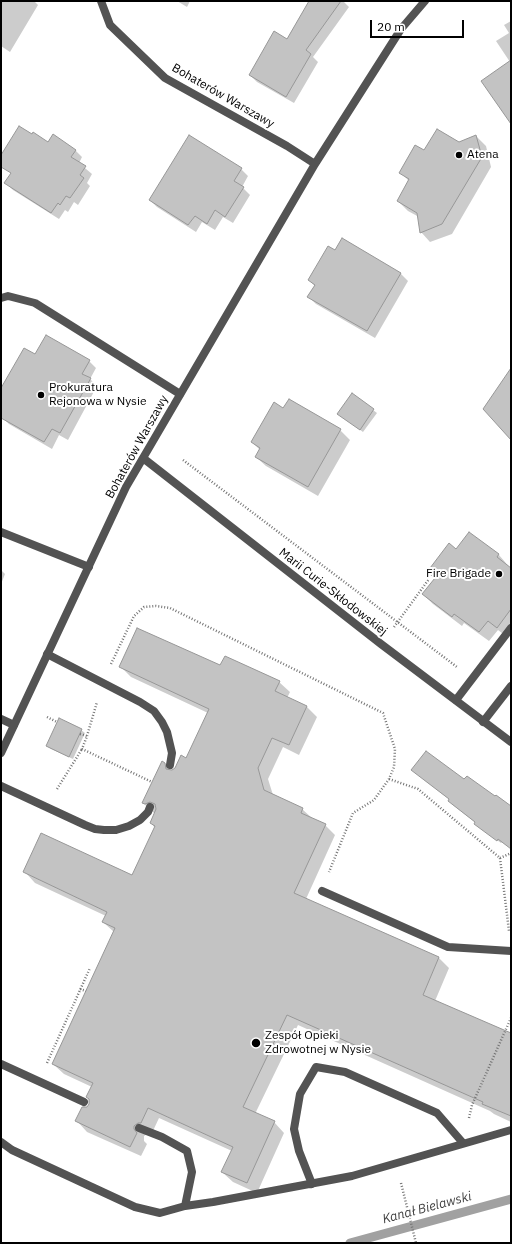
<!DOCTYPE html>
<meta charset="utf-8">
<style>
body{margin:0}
#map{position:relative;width:512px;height:1244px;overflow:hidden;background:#fff;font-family:"IBM Plex Sans",sans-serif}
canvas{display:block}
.frame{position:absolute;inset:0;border:2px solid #000;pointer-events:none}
.scale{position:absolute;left:370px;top:20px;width:94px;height:18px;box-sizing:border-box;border:2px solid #000;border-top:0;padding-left:5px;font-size:12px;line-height:14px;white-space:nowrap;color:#000;-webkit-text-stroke:3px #fff;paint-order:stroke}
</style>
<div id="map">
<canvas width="512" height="1244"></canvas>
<div class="frame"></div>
<div class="scale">20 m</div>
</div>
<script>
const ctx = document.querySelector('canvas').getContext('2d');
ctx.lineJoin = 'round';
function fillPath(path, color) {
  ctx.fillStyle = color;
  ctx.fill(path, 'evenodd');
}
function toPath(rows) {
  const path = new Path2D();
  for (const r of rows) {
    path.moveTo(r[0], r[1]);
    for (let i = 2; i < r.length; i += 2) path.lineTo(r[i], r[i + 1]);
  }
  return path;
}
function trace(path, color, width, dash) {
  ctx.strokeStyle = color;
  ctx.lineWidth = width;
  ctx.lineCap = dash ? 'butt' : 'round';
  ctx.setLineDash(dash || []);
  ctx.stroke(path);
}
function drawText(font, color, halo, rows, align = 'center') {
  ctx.font = font + ' "IBM Plex Sans",sans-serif';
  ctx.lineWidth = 4;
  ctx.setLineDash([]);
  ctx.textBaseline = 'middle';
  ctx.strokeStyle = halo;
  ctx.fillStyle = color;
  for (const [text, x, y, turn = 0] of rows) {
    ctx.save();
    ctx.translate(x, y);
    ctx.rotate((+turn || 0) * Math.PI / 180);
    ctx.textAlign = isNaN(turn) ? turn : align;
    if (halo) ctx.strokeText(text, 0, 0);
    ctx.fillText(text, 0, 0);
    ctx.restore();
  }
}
const shadow = toPath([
 [1,1,34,1,38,5,10,52,1,46],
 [177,1,190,1,187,7],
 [310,1,345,1,344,2,349,7,313,57,318,62,294,103,257,82,250,75,287,40],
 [511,21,511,101,510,62,496,41,509,33,504,25],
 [476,136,486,146,491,167,452,234,430,242,421,232,419,217,408,211,398,201,409,181,400,172,425,152,458,143],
 [48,143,75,150,82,157,79,163,92,174,87,183,90,186,78,205,74,202,68,212,65,210,59,219,13,190,6,183,12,174,1,164,1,157],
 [241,169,248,176,242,187,250,195,233,223,223,217,215,230,202,222,196,232,157,207,150,200],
 [335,252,400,273,408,281,375,338,316,304,309,297,315,286,309,280],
 [35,356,89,361,96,368,90,379,97,386,68,440,59,435,52,449,9,424,2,417,1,390],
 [284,409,340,430,350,440,318,496,266,466,256,457,260,450,252,442],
 [373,410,377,413,363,432,342,417],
 [469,533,499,555,511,569,511,632,507,637,498,630,489,641,464,623,462,626,433,604,423,594,435,579,428,572,457,551],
 [1,570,5,574,1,584],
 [120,666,221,667,279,682,290,692,287,698,307,707,317,717,299,755,283,747,268,779,273,795,302,809,313,819,325,825,335,835,306,899,439,958,449,968,435,1001,511,1034,511,1122,494,1114,490,1111,298,1025,255,1114,274,1122,284,1133,257,1193,233,1182,222,1172,232,1151,159,1118,152,1133,149,1133,144,1136,144,1141,147,1144,141,1156,87,1132,77,1121,90,1104,92,1087,64,1074,53,1064,114,932,103,922,106,916,35,883,25,872,132,876,155,828,151,823,155,814,143,803,164,764,172,771,187,759,208,713,131,677],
 [81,730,85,733,73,759,51,749,47,746],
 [412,770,464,781,511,810,511,848,502,842,501,843,479,827,476,823,453,805,449,801,450,800]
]);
const stream = toPath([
 [350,1243,511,1199]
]);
const building = toPath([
 [309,1,341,1,306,50,311,54,286,97,249,75,274,31,287,39,309,1],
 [511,60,511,124,481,81,511,60],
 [19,126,32,134,33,132,48,142,53,134,76,150,71,157,86,166,80,175,84,178,70,198,66,196,60,205,58,203,51,213,4,183,11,173,1,167,1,155,19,126],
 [437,129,459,142,476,135,482,157,442,224,420,233,417,213,397,201,409,179,399,173,415,145,424,150,437,129],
 [189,135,242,168,234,181,244,187,225,217,215,210,207,224,195,216,188,225,149,200,189,135],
 [342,238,401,273,367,331,307,297,315,285,308,280,328,246,335,250,342,238],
 [46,335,90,360,82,374,91,378,60,433,52,429,44,442,1,418,1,388,24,348,35,354,46,335],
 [511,368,511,440,483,409,511,368],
 [352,393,374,409,360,430,337,414,352,393],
 [289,399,341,429,308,487,255,457,260,448,251,442,274,402,283,408,289,399],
 [469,532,499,554,497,557,511,568,511,609,497,628,488,621,479,632,454,614,452,617,422,594,435,578,427,572,449,543,456,549,469,532],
 [137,628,220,665,225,656,280,681,275,691,307,706,289,745,272,738,258,768,264,790,303,808,301,813,326,824,294,893,439,957,423,995,511,1033,511,1116,482,1104,483,1102,287,1015,243,1107,275,1121,247,1183,221,1172,233,1147,148,1108,141,1123,138,1123,134,1126,134,1129,137,1133,130,1147,75,1121,82,1107,87,1107,89,1104,89,1099,86,1097,93,1083,52,1064,115,928,102,922,107,912,23,872,41,833,132,875,155,826,150,823,156,809,155,804,150,802,145,804,142,803,162,761,165,763,166,769,172,770,175,768,181,755,186,758,209,709,119,667,137,628],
 [59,718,82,729,69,757,46,746,59,718],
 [426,751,464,779,467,776,495,796,496,795,511,806,511,849,498,839,497,841,474,824,475,822,448,801,449,799,411,770,426,751]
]);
const path = toPath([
 [183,460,457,667],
 [394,627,429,579],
 [111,664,134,616,144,607,156,606,170,608,383,713,395,749,394,767,389,779,374,800,353,813,329,872],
 [47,717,57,722],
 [80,734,87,736,82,749,152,782],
 [87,736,97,702],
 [389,779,418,789,500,858,509,931],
 [57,789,82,749],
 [500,858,511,853],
 [80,989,86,991],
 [47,1063,90,968],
 [469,1118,472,1105,511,1018],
 [401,1183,416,1243]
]);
const service = toPath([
 [1,298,8,296,35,303,180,394],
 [1,532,89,567],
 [47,654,140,702,154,711,162,722,167,732,172,753,170,765],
 [456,700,511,628],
 [1,719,14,725],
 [483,722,511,686],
 [1,786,85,825,95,829,104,830,116,830,129,826,140,820,148,812,150,807],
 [322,891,448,947,511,951],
 [1,1064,84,1102],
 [1,1142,12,1150,135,1207,160,1213,185,1206,192,1172,187,1151,162,1137,139,1128],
 [312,1184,299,1151,294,1129,300,1094,316,1067,345,1072,437,1113,463,1143],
 [185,1206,213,1202,352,1176,511,1130]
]);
const minor = toPath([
 [101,1,110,25,165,78,287,146,315,164],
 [143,458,381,644,511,742],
 [1,753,126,487,143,458,315,164,401,29,425,1]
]);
const markers = [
 [459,155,4,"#000"],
 [41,395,4,"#000"],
 [499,574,4,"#000"],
 [256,1043,5,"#000"]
];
const streetNames = [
 ["Bohaterów Warszawy",223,96,30],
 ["Bohaterów Warszawy",137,447,-61],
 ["Marii Curie-Skłodowskiej",333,592,38]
];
const poiNames = [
 ["Atena",467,155],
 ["Prokuratura",49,388],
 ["Rejonowa w Nysie",49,402],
 ["Fire Brigade",491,574,"right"],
 ["Zespół Opieki",265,1036],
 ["Zdrowotnej w Nysie",265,1050]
];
const waterNames = [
 ["Kanał Bielawski",427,1208,-15]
];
fillPath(shadow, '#0003');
trace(stream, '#a1a1a1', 9);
fillPath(building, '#c3c3c3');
trace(building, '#979797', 1);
trace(path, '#757575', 2.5, [1, 2]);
trace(service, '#535353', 8);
trace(minor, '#535353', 8);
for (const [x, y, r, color] of markers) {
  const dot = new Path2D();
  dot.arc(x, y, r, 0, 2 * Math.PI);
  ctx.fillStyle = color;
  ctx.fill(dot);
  trace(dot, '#fff', 1.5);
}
drawText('12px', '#000', '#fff', streetNames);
drawText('12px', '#000', '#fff', poiNames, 'left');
drawText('italic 13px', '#424242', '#fff', waterNames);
</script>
